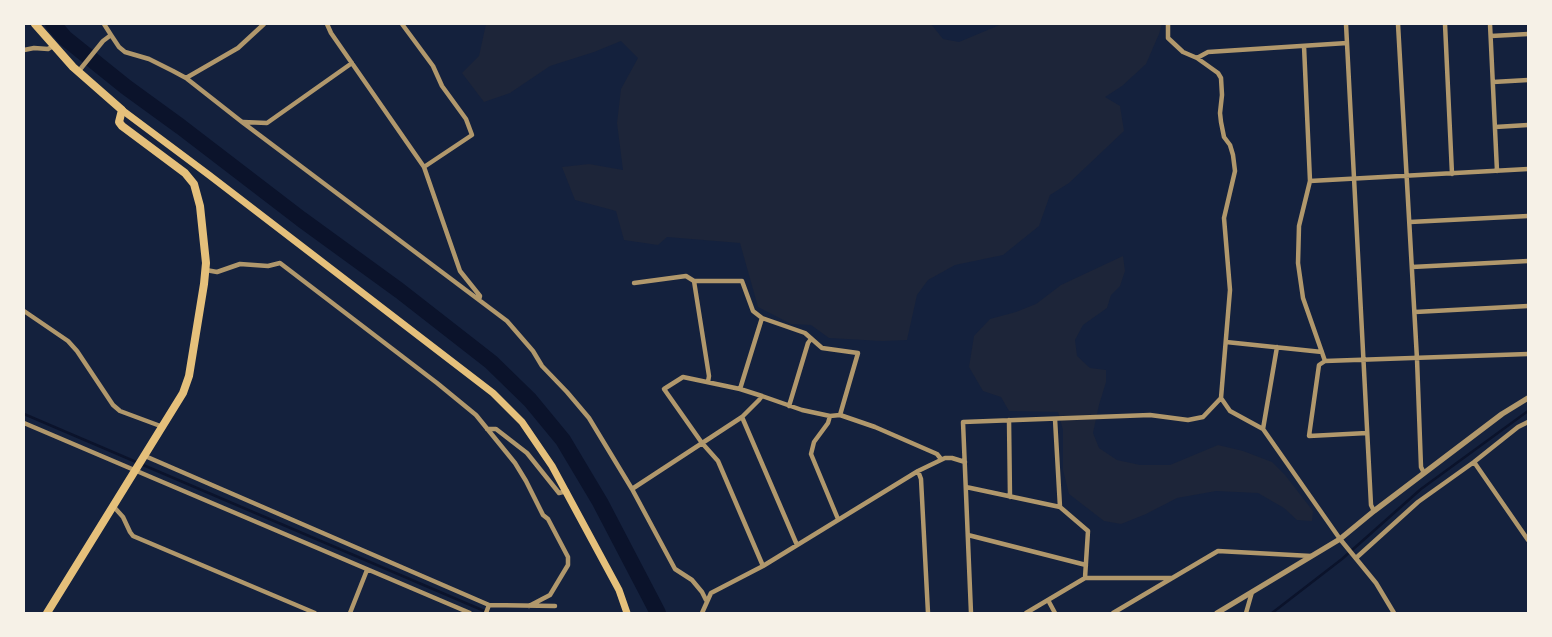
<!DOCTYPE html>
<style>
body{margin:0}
#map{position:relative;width:1552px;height:637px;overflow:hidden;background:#14213d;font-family:"Space Grotesk",sans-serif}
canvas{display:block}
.frame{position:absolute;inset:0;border:25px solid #f6f1e7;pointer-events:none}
</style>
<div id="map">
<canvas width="1552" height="637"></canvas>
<div class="frame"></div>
</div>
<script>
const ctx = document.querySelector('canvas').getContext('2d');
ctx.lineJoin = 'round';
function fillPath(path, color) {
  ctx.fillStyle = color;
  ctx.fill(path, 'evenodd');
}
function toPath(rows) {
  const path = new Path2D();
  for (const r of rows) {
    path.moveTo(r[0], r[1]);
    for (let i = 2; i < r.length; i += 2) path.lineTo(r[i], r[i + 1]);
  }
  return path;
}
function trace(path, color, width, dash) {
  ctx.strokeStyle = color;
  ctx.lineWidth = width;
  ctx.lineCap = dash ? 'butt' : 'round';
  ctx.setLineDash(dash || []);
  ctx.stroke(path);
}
const green = toPath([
 [486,24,931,24,943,39,959,42,1002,24,1162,24,1159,34,1146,64,1122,86,1105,97,1120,106,1124,131,1069,183,1050,195,1039,226,1003,255,955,265,928,280,917,295,907,340,882,341,829,338,811,325,791,324,758,307,740,243,667,237,658,245,624,240,616,211,575,200,562,167,589,164,623,170,617,123,621,89,638,58,621,41,594,52,550,66,510,93,484,102,462,73,479,56],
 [1123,256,1125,271,1120,286,1111,295,1107,308,1083,325,1075,340,1077,356,1090,368,1106,370,1106,382,1099,405,1093,433,1099,448,1117,460,1140,465,1170,465,1218,445,1243,451,1272,462,1285,475,1313,511,1312,521,1297,520,1284,508,1258,493,1216,491,1177,498,1146,514,1121,524,1104,521,1069,494,1063,470,1063,430,1058,412,1009,411,1001,397,983,391,969,367,974,336,990,319,1016,312,1036,304,1061,285]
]);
const stream = toPath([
 [24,414,489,613],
 [1272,613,1342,559,1421,489,1528,411]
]);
const river = toPath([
 [53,24,65,38,126,87,181,127,301,219,400,291,491,362,530,400,563,440,600,502,658,613]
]);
const minor = toPath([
 [104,24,111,35],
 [327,24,331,33,424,167,460,271,480,296,479,300],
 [402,24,433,66,442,86,466,119,472,135,424,167],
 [1168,24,1168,38,1183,52,1197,58,1218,73,1221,78,1222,95,1220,113,1221,122,1224,137,1230,145,1233,155,1235,171,1224,218,1230,290,1221,398,1230,411,1263,429,1340,539,1376,583,1394,613],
 [1346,24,1371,505,1374,511],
 [1398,24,1417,359,1421,467,1424,473],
 [1445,24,1452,174],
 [1490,24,1497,171],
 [1491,36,1528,34],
 [1304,46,1310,181,1299,226,1298,263,1303,298,1325,361],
 [24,50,34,48,48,49,53,46],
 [1197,58,1208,52,1347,43],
 [78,72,103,41,111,35,119,47,125,52,149,59,173,71,186,78,242,122,507,321,533,351,542,366,567,392,589,418,632,489,675,569,692,580,702,592,706,600],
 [186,78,238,48,264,24],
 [1493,82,1528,80],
 [243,122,267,123,352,63],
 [1495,127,1528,125],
 [1310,181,1528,169],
 [1410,222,1528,216],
 [1412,267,1528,261],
 [206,270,217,272,240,264,268,266,280,263,437,383,476,415,515,463,526,481,543,515,548,519,568,557,568,565,550,595,529,606],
 [634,283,686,276,694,281],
 [24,311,68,341,77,351,113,405,120,411,163,427],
 [1415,312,1528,306],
 [1226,342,1322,352],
 [708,382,709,376,694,281,742,281,753,311,762,318],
 [740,389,762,318,805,333,822,348,858,353,840,415],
 [762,396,740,389,683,377,664,389,702,443,718,461,763,566],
 [789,406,808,343,811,339],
 [830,416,828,423,814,442,811,454,838,519],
 [742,417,797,545],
 [1055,419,1060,507,1088,531,1085,578],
 [1009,420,1010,497],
 [24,423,470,613],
 [487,429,496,429,527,453,559,493,567,491],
 [1263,429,1277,347],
 [1367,433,1309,436,1319,365,1325,361,1528,354],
 [145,456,489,605],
 [1474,462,1528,540],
 [918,471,921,479,928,613],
 [966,487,1060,507],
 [632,489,742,417,759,400,762,396,802,410,830,416,840,415,875,427,937,454,941,459],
 [114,507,123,517,130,532,133,536,315,613],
 [968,535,1086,565],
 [1356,558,1418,502,1474,462,1518,427,1528,422],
 [1048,600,1055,613],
 [350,613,367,570],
 [486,613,489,605,555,606],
 [702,613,711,593,763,566,918,471,945,458,952,458,965,462],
 [971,613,963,422,1150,415,1188,420,1203,417,1221,398],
 [1026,613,1085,578,1171,578],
 [1113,613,1218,551,1311,556],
 [1246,613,1252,592]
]);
const tertiary = toPath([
 [1217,613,1340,539,1374,511,1502,414,1528,398]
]);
const secondary = toPath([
 [122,110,209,175,493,393,522,422,552,466,619,590,627,613]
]);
const primary = toPath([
 [35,24,73,67,122,110,119,122,122,126,185,173,194,184,200,206,206,263,204,284,189,376,183,393,47,613]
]);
fillPath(green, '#1d2539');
trace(stream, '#0b132b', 2.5);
trace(river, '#0b132b', 16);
trace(minor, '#b1986c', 4.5);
trace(tertiary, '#b1986c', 5.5);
trace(secondary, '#e5c07b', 7);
trace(primary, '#e5c07b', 8);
</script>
